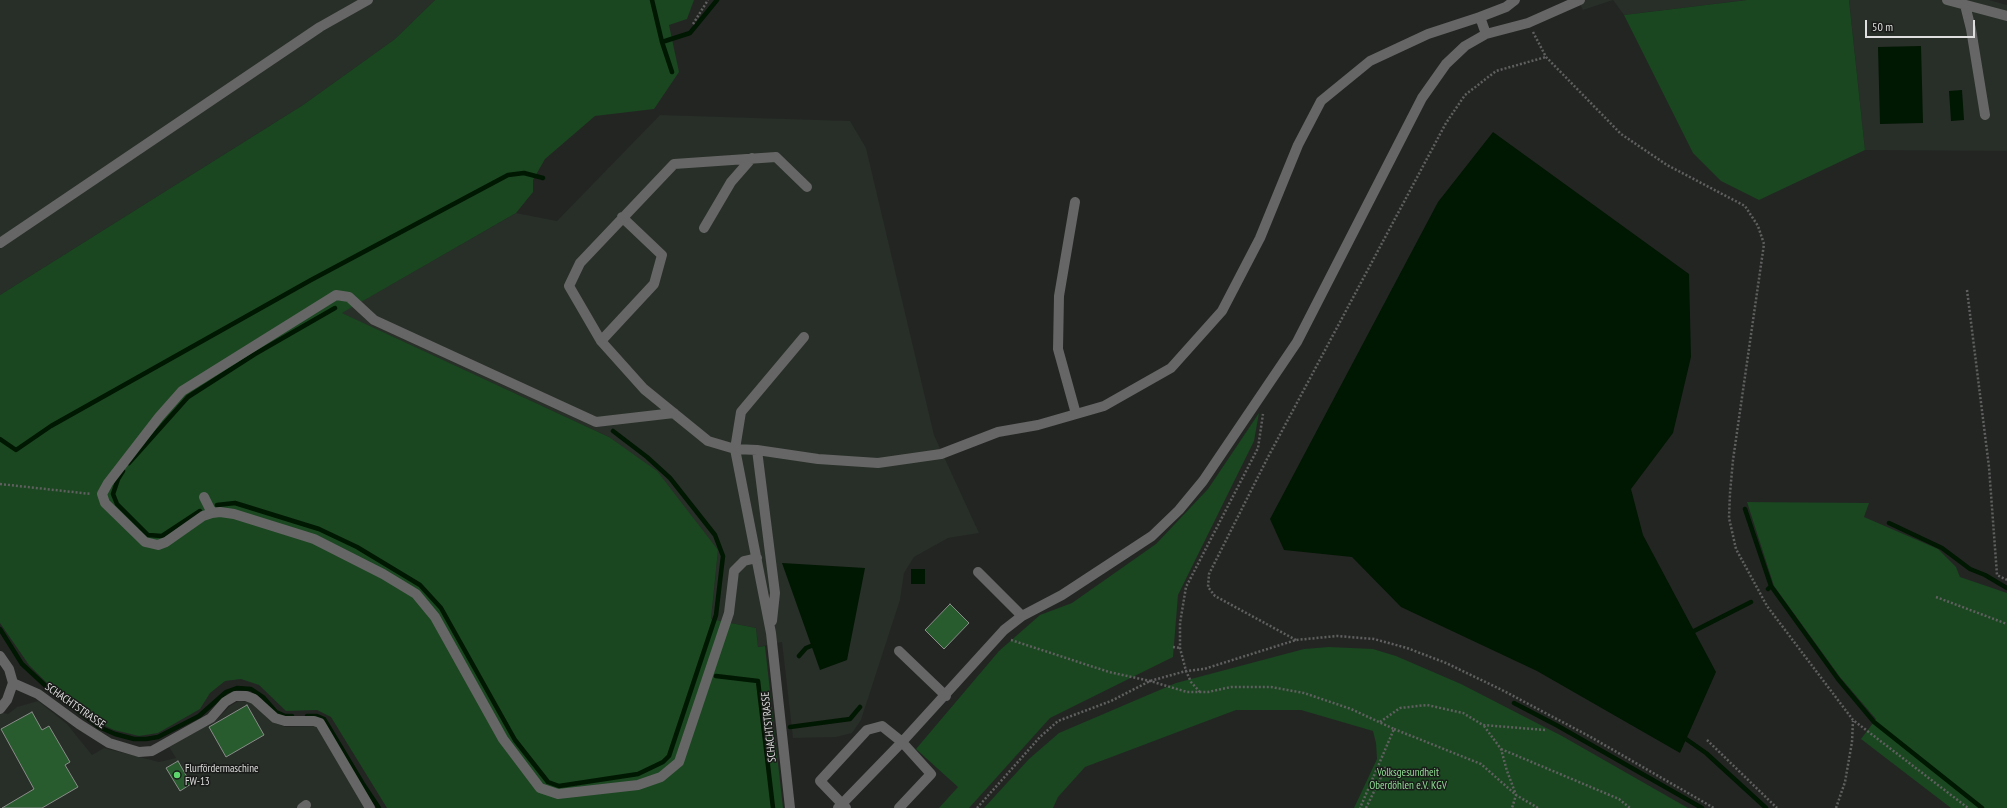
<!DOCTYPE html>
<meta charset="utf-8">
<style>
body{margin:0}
#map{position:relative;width:2007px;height:808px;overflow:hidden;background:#232523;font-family:"PT Sans Narrow",sans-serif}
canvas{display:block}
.scale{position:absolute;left:1865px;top:20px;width:110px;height:18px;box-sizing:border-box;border:2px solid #dedfde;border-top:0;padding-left:5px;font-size:12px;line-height:14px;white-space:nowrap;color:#dedfde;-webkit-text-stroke:3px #1a1c1a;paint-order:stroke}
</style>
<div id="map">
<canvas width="2007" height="808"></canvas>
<div class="scale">50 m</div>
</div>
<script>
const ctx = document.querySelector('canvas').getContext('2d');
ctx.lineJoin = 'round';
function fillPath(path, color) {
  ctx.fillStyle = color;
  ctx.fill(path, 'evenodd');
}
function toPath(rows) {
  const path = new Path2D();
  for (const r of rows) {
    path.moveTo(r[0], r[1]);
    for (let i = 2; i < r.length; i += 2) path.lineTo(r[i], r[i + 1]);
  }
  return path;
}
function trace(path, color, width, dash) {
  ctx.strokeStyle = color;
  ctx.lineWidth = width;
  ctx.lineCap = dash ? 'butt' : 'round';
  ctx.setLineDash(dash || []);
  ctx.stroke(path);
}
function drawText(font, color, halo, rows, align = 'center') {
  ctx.font = font + ' "PT Sans Narrow",sans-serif';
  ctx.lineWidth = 3;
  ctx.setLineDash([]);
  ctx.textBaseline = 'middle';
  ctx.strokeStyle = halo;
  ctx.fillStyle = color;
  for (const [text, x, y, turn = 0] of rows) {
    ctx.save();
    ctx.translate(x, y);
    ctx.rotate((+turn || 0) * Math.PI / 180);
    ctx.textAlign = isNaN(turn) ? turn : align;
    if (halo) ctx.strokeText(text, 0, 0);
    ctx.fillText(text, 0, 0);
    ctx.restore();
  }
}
const built = toPath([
 [0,0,435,0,395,39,303,105,0,295],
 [1578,0,1613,0,1583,10],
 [1613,0,1747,0,1624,15],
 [1849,0,1989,0,2007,5,2007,151,1865,150],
 [660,115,850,121,866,148,934,435,979,533,948,538,914,557,904,573,900,600,861,720,852,733,836,737,793,738,782,642,758,647,756,628,711,619,718,550,609,437,341,313,516,213,557,221],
 [38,701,67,724,92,755,104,748,159,762,176,758,169,747,215,721,230,706,239,701,252,702,273,722,285,727,317,726,365,808,0,808,0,712,8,714,17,707]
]);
const green = toPath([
 [435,0,694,0,687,19,669,25,679,72,654,109,595,116,545,159,533,180,533,192,516,213,342,313,609,437,657,471,718,550,711,619,756,628,758,647,765,646,783,808,387,808,331,717,317,710,286,711,259,685,241,679,225,681,210,693,200,709,158,733,139,736,114,730,101,724,51,687,29,665,0,623,0,295,303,105,395,39],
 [1747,0,1849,0,1865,150,1759,200,1721,181,1693,153,1624,15],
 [1259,413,1254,441,1178,595,1173,657,1050,718,969,808,939,808,958,787,916,749,999,651,1040,615,1072,603,1156,544,1208,489],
 [1747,502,1869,503,1864,517,1938,549,1956,567,1960,577,2007,593,2007,808,1951,808,1861,739,1876,719,1840,677,1774,586],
 [1329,647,1373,649,1396,656,1461,684,1562,736,1688,808,1354,808,1377,759,1376,743,1373,731,1301,710,1236,710,1085,767,1058,797,1053,808,984,808,1029,759,1059,733,1176,683,1304,649]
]);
const water = toPath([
 [1921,46,1923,123,1880,124,1878,47],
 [1962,90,1964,120,1951,121,1949,91],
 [1493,132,1689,274,1691,357,1673,433,1631,489,1643,535,1716,672,1680,753,1537,671,1401,607,1352,557,1284,550,1270,519,1438,202],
 [782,563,865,568,847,660,820,670],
 [911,569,925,569,925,584,911,584]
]);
const stream = toPath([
 [652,0,662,42,672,72],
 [662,42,690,33,717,0],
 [0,439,16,450,51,426,311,280,508,175,524,173,543,178],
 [129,463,188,397,255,354,335,308],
 [123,471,118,479,113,494,117,504,148,535,162,536,200,511],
 [217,505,235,503,319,529,357,547,420,585,441,608,515,740,548,782,559,786,638,774,663,762,669,756,716,615,723,556,715,535,670,478,647,457,613,431],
 [1745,509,1771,586],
 [1889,523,1942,548,1970,569,1985,575,2007,588],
 [1768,589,1771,586,1838,679,1874,722,1982,808],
 [0,629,22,664,49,689,99,727,115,734,134,739,146,739,158,737,199,716,226,692,237,688,251,689,263,697,276,712,285,716,292,716],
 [1694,631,1751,602],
 [799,656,806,648,811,646],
 [716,676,758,681,773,808],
 [1514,703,1558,726,1702,808],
 [307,716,317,716,324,719,363,784,379,808],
 [790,727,850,719,860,707],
 [1686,739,1706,753,1766,808]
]);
const building = toPath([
 [950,604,969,623,944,649,925,630,950,604],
 [247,705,264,735,226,757,209,727,247,705],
 [32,712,42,730,49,726,70,762,65,765,78,787,42,808,2,808,34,789,1,729,32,712],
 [178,761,191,784,180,791,166,768,178,761]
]);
const path = toPath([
 [693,24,708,0],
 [1533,32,1546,57,1621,134,1667,165,1745,206,1758,226,1764,244,1733,460,1730,493,1729,518,1736,549,1767,606,1853,720,1968,808],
 [1967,290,1989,467,1997,575,2007,580],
 [0,484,91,494],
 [1936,597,2007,624],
 [1011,640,1109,672,1150,681,1187,692,1208,692,1231,687,1271,687,1304,693,1351,709,1394,729,1360,808],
 [1296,640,1215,596,1208,587,1209,574,1267,459,1446,123,1465,95,1496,71,1546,57],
 [1173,647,1180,648],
 [1200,692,1191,682,1186,671,1180,648,1180,623,1186,587,1258,448,1263,414],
 [1380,722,1400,708,1427,705,1463,713,1483,725,1545,730],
 [1484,726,1501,749,1507,771,1516,795,1512,808],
 [1394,729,1481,764,1516,795,1538,808],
 [1707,740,1777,808],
 [1501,749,1619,799,1630,808],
 [977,808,1040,737,1058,721,1111,701,1150,681,1186,671,1204,669,1296,640,1337,636,1374,639,1407,648,1446,663,1502,690,1587,735,1714,808],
 [1366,808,1386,767],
 [1836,808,1845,782,1852,742,1853,721]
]);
const minor = toPath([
 [1947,0,2007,16],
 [1965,5,1971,29,1985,115],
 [1486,34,1480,17,1506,7,1515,0],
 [1075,202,1059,296,1058,349,1076,414],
 [704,228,731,182,752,158],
 [0,243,320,27,368,0],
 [804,337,741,412,735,449,757,450,818,459,878,463,941,454,998,432,1038,425,1104,406,1171,368,1222,311,1260,238,1298,145,1321,101,1370,61,1428,34,1480,17],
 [601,341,654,284,662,255,622,217],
 [674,413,596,422,374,320,349,297,336,295,182,391,159,417,108,483,102,494,105,503,145,542,158,545,166,542,203,516,212,513,220,512,234,514,314,539,383,574,416,594,435,617,503,739,540,788,558,794,638,785,661,777,679,762,729,613,734,571,744,561,757,558],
 [757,450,775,593,772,621],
 [204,497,212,513],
 [978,572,1022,616],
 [899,651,946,696],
 [0,656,9,669,13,683],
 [13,683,38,694,79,724,109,743,139,752,152,751,211,718,225,702,235,696,246,696,254,699,275,718,285,721,314,721,320,723,370,808],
 [0,709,7,700,13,683],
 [302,808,306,805],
 [790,808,771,633,735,449,708,441,644,389,601,341,569,286,580,263,674,164,776,157,807,187],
 [838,808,902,742,1004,630,1022,616,1062,595,1152,536,1179,510,1203,481,1297,342,1422,98,1446,64,1465,46,1486,34,1528,23,1580,0],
 [846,808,820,781,867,730,882,726,902,742,931,774,899,808]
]);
const markers = [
 [177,775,4,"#5ed56c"]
];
const streetNames = [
 ["SCHACHTSTRASSE",75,706,35],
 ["SCHACHTSTRASSE",769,727,-96]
];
const poiNames = [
 ["Flurfördermaschine",185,769],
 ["FW-13",185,782]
];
const parkNames = [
 ["Volksgesundheit",1408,773],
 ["Oberdöhlen e.V. KGV",1408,786]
];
fillPath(built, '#282e28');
fillPath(green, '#1a4620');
fillPath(water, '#001702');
trace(stream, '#001702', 4.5);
fillPath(building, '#285c2e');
trace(building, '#8a8c8a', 1);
trace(path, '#5f605f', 2.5, [2, 2]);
trace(minor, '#656665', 10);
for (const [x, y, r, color] of markers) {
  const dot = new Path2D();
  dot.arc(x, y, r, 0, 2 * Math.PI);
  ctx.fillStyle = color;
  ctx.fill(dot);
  trace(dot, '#1a1c1a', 1.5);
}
drawText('11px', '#dedfde', '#1a1c1a', streetNames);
drawText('11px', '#dedfde', '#1a1c1a', poiNames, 'left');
drawText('11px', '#90dc95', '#1a1c1a', parkNames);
</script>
